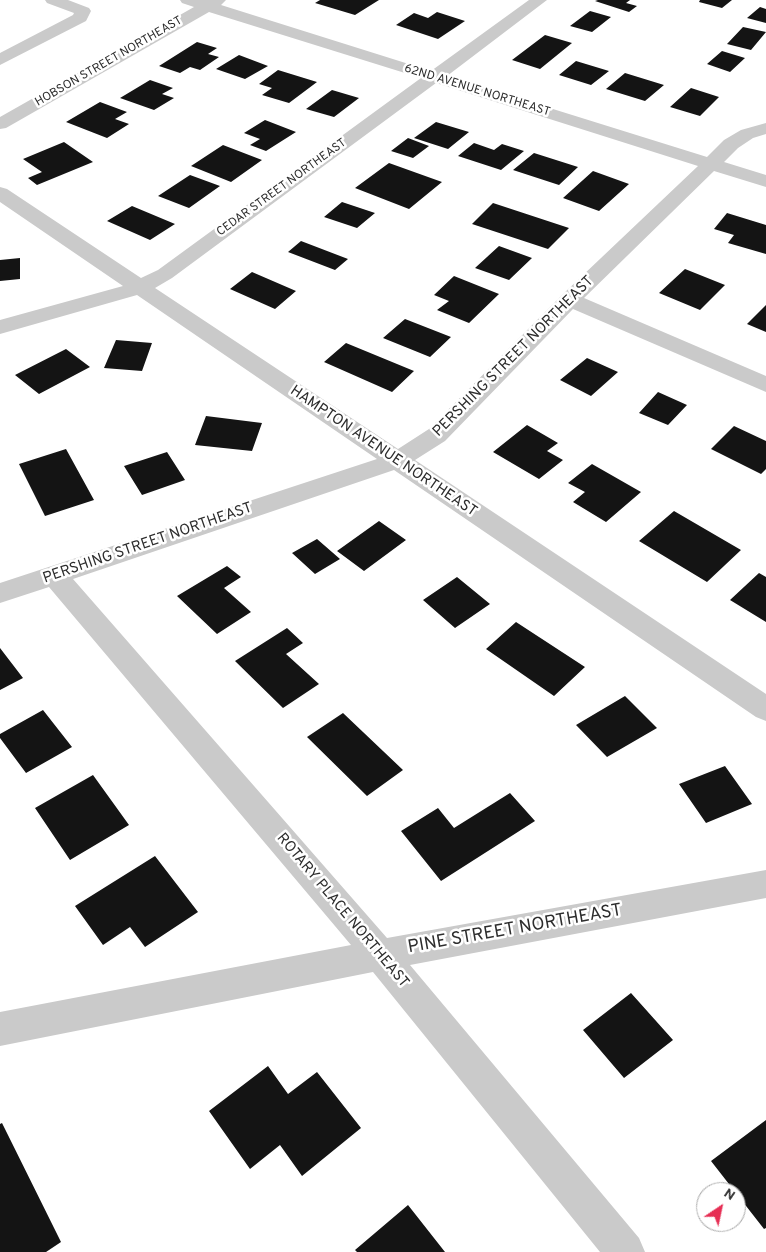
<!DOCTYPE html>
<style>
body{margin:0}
#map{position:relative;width:766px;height:1252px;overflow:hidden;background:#fff;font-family:Overpass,sans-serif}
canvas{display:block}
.north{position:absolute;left:696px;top:1182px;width:50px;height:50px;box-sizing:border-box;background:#fff;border:1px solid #ababab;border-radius:50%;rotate:34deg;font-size:14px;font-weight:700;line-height:20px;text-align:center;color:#2d2d2d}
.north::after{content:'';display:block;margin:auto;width:18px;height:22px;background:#e62e54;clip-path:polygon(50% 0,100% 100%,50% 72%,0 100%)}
</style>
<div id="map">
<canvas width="766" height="1252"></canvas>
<div class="north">N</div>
</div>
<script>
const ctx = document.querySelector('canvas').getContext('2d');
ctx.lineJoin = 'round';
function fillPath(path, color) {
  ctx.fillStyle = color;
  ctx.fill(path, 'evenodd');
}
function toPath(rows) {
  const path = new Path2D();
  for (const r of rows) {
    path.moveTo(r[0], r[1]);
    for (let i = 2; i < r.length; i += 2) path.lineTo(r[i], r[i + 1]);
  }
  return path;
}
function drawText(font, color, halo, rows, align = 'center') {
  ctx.font = font + ' Overpass,sans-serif';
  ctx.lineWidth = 5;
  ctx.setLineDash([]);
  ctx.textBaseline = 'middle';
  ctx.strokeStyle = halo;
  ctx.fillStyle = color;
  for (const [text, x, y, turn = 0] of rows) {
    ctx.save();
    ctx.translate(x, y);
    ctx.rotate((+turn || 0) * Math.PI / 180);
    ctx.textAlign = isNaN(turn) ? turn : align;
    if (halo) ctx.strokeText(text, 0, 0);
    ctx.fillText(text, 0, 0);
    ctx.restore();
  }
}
const building = toPath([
 [320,0,379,0,355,15,315,3],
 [598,0,630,0,626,3,637,6,629,12,595,1],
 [700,0,732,0,722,8,699,2],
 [760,7,766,9,766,23,747,18],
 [590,11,611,17,592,32,570,26],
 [437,12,465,21,438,39,396,25,414,13,428,18],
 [743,27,766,32,751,50,727,44],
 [545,35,572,43,540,69,512,60],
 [197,42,217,48,208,54,219,57,200,70,190,67,180,73,159,66],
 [722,51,745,58,730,72,707,64],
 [239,55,268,66,245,79,216,69],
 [576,61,609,71,591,85,559,75],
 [278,70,317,82,289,103,262,95,272,88,259,84],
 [625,73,664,85,645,101,606,89],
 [150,80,173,88,162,94,174,98,154,110,120,98],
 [691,88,719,97,700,116,670,107],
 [332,90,359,98,334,117,306,109],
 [100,102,127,112,115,119,129,124,107,138,66,122],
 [265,120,296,132,266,151,250,145,260,139,244,133],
 [436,122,469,132,448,149,414,138],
 [408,138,429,146,413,158,391,151],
 [64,142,93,162,37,185,28,178,42,172,23,159],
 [474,143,494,150,502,144,524,151,501,170,458,156],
 [223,145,262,160,231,182,191,166],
 [534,153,578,167,559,185,513,170],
 [389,163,442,182,409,209,355,188],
 [593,171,629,184,599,211,563,198],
 [190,175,220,186,189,208,158,196],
 [342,202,375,213,357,228,324,217],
 [493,203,569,228,548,249,472,224],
 [132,206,175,224,150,240,107,221],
 [727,213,766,225,766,254,728,243,734,235,714,229],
 [301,241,348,259,335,270,288,252],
 [499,246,532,258,509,280,475,268],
 [20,258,20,279,0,281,0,260],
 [685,269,725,285,700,310,659,293],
 [252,272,296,291,275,309,230,289],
 [454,276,499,294,469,323,437,310,449,301,434,295],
 [766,305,766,332,747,324],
 [405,319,451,337,430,357,383,338],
 [116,340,152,343,142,371,104,368],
 [346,343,414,371,392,392,324,362],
 [66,349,90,367,39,394,15,375],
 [587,358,618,372,591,396,560,380],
 [658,392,687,405,668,425,639,413],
 [206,416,262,423,252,451,195,445],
 [527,425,558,443,547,451,563,460,539,479,493,452],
 [734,426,766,441,766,469,761,474,711,449],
 [66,449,94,500,45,516,19,464],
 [167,452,185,480,142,495,124,466],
 [592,464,641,492,606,522,573,502,585,492,568,483],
 [674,511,741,550,707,582,639,541],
 [379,521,406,540,364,571,337,551],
 [317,539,340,559,315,574,292,553],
 [227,566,241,577,224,588,251,612,217,634,177,596],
 [759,573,766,577,766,622,730,600],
 [457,577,490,604,455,628,423,600],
 [516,622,585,667,554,696,486,649],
 [287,628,303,643,286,654,319,684,283,708,235,661],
 [0,648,23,678,0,690],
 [625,696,657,728,607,757,576,725],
 [43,710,72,747,26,773,0,738,0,734],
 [343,713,403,770,367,796,307,737],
 [725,766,752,804,706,823,679,784],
 [93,775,129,825,70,860,35,808],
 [510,793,535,821,441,881,401,831,438,808,454,828],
 [155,856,198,912,145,947,130,927,103,945,75,906],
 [631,993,673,1040,624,1078,583,1030],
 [268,1066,288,1094,317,1072,361,1128,302,1176,280,1145,250,1169,209,1111],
 [766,1120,766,1228,764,1229,711,1161],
 [2,1123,61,1242,46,1252,0,1252,0,1124],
 [408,1205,445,1252,357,1252,355,1250]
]);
const minor = toPath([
 [45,0,68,0,89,8,91,11,86,21,0,65,0,53,73,15,74,13,47,3,45,0],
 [180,0,226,0,221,5,431,71,529,0,547,0,447,76,707,157,724,140,741,130,766,123,766,134,753,138,738,148,724,162,766,175,766,187,714,171,584,298,766,376,766,392,573,309,445,441,415,460,766,694,766,721,756,717,394,470,73,579,387,938,766,870,766,898,410,965,639,1238,645,1252,600,1252,373,972,0,1046,0,1012,351,945,49,587,0,603,0,583,377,459,137,295,0,334,0,320,123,286,0,202,0,187,7,189,141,278,158,270,421,78,209,12,6,128,0,129,0,117,194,7,182,3,180,0],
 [436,83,698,166,562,295,429,429,398,449,155,288,172,278,436,83]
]);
const farStreetnames = [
 ["HOBSON STREET NORTHEAST",109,62,-30],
 ["62ND AVENUE NORTHEAST",477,91,17],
 ["CEDAR STREET NORTHEAST",282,188,-36]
];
const streetNames = [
 ["PERSHING STREET NORTHEAST",514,357,-45],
 ["HAMPTON AVENUE NORTHEAST",383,452,34],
 ["PERSHING STREET NORTHEAST",148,544,-19],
 ["ROTARY PLACE NORTHEAST",342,911,50]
];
const nearStreetnames = [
 ["PINE STREET NORTHEAST",515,930,-10]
];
fillPath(building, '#141414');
fillPath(minor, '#cacaca');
drawText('12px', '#2d2d2d', '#fff', farStreetnames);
drawText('15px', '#2d2d2d', '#fff', streetNames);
drawText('18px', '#2d2d2d', '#fff', nearStreetnames);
</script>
